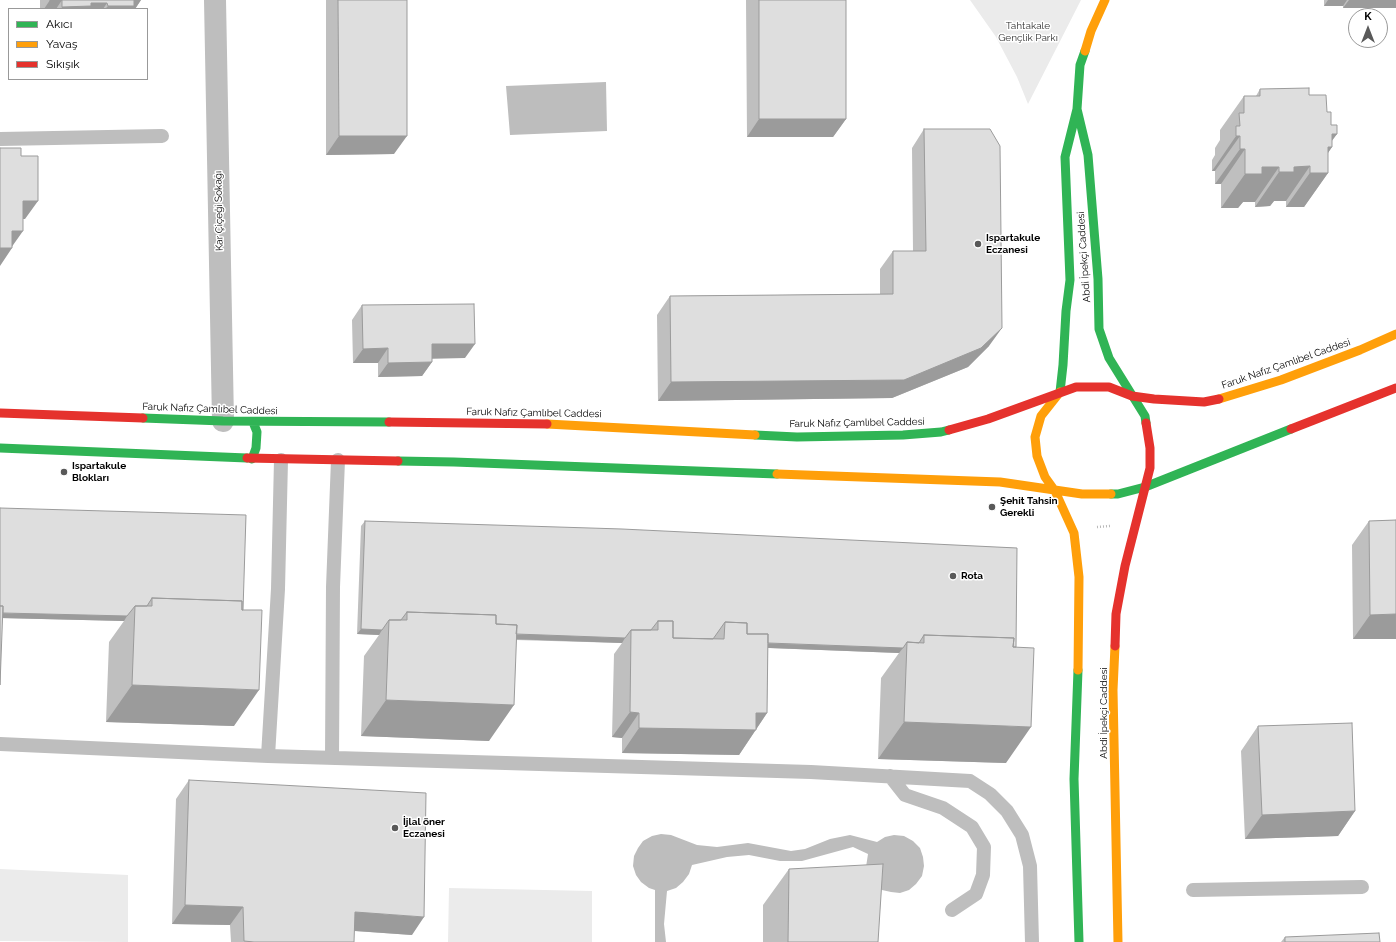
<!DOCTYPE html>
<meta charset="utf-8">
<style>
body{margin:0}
#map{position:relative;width:1396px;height:942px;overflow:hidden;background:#fff;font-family:Raleway,sans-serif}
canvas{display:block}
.legend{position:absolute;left:8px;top:8px;width:140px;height:72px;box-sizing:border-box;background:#fff;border:1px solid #999;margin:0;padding:5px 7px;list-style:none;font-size:12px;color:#000}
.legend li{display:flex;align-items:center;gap:8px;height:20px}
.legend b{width:20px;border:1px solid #999}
.north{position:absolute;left:1348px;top:8px;width:40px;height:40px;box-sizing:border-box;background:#fff;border:1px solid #999;border-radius:50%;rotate:0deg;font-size:11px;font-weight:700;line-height:16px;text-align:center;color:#000}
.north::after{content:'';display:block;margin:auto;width:14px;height:18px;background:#595959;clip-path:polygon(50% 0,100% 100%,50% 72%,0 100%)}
</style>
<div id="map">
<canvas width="1396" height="942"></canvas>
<ul class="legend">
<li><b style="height:5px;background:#30b455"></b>Akıcı</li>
<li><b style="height:5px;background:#ff9f0a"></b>Yavaş</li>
<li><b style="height:5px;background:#e5322d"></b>Sıkışık</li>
</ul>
<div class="north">K</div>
</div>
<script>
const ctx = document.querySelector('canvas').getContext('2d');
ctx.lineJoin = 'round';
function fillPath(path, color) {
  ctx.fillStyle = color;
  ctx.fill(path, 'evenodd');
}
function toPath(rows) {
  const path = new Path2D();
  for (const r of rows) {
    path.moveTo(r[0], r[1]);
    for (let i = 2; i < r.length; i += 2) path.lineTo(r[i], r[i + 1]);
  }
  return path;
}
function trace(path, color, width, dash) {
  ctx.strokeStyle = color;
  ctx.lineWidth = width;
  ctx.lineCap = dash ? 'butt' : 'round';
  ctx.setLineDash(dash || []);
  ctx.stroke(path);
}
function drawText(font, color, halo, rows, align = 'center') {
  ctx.font = font + ' Raleway,sans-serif';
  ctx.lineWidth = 3;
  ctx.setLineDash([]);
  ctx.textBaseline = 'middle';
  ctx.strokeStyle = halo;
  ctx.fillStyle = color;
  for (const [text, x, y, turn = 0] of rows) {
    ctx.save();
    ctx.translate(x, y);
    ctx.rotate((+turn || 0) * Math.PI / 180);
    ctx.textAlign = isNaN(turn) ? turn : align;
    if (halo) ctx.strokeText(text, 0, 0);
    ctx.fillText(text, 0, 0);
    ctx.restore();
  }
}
const green = toPath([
 [970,0,1081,0,1028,104,1017,77,996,37],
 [0,869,128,875,128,942,0,941],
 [449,888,592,891,592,942,448,942]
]);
const water = toPath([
 [606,82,607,131,510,135,506,86],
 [661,834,671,835,697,845,717,847,748,843,791,851,805,849,830,839,850,835,877,842,885,837,894,835,904,836,913,841,920,848,923,857,924,866,922,876,916,884,909,890,900,893,891,892,882,890,874,884,866,867,868,854,853,847,802,861,780,861,749,855,727,857,692,865,689,874,683,882,676,888,667,891,664,924,666,942,655,942,655,890,649,888,641,882,636,875,633,866,634,856,638,848,643,841,652,836]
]);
const path = toPath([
 [1097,527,1110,526]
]);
const lane = toPath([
 [0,139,162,136],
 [0,744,268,756,811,772,970,781,990,794,1007,811,1022,835,1030,866,1032,942],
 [268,756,278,589,281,460],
 [332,758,333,587,338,460],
 [890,776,905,795,943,808,972,827,984,847,983,875,976,894,952,910],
 [1193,890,1362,887]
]);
const street = toPath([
 [215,0,223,421]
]);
const fast = toPath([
 [1077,109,1088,155,1098,279,1099,329,1109,358,1145,416,1146,423],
 [1060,392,1063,365,1066,311,1070,280,1065,157,1077,109,1080,65,1085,51],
 [143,418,223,421,389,422],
 [755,435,797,437,903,435,941,432,949,430],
 [0,448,247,458],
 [252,459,256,448,257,432,253,422],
 [398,461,454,462,777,474],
 [1111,494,1118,494,1145,487,1291,429],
 [1078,670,1074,779,1079,942]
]);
const slow = toPath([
 [1085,51,1091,31,1105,0],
 [1060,392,1041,416,1035,437,1037,456,1045,477,1055,491,1074,533,1079,577,1078,670],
 [1219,399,1281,380,1360,350,1396,334],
 [547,424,755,435],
 [777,474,1000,482,1082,494,1111,494],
 [1115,646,1113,690,1118,942]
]);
const jam = toPath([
 [0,413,143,418],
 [389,422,547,424],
 [1291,429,1396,388],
 [949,430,988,419,1076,387,1109,387,1132,396,1154,399,1204,402,1219,399],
 [247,458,398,461],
 [1115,646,1116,614,1125,566,1150,468,1150,448,1146,423]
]);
const wall = toPath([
 [40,0,141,0,135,9,40,9],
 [326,0,407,0,394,154,326,155],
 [746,0,846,0,846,119,833,137,747,137],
 [1324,0,1396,0,1343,8,1343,6,1324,6],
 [1260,89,1309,95,1327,112,1331,125,1337,134,1332,140,1332,147,1328,153,1328,173,1304,207,1286,207,1286,201,1274,201,1270,206,1255,207,1255,202,1243,202,1238,208,1221,208,1221,184,1215,184,1215,171,1212,171,1212,160,1215,155,1215,148,1220,140,1220,130,1244,96,1256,96],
 [924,129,989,346,968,367,892,398,658,401,657,315,670,296,880,294,880,269,893,251,913,251,912,148],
 [362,305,465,358,432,358,432,362,422,376,378,377,378,363,353,363,352,320],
 [246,515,234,726,106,722,109,642,124,621,2,618],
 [1396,520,1396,639,1353,639,1352,545,1369,521],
 [365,521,1017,548,1006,763,878,759,881,678,899,653,768,648,767,713,739,755,622,753,622,738,612,737,614,654,622,643,516,640,489,741,361,736,364,656,379,635,357,634,361,526],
 [1258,726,1355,811,1338,836,1245,839,1241,751],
 [189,780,412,935,354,931,354,942,231,942,230,925,172,924,176,799],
 [789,869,878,942,763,942,763,905],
 [1285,937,1380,942,1281,942]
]);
const shadedWall = toPath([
 [50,0,62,0,56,9,44,9],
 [133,0,141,0,135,9,105,9,108,6],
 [1328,0,1347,0,1343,6,1324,6],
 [1349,0,1396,0,1396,8,1343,8],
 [91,3,107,3,103,9,61,9,62,7],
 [759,119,846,119,833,137,747,137],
 [1332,134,1337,134,1312,168,1310,166,1286,201,1274,201,1270,206,1255,207,1279,172,1294,167],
 [339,136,407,136,394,154,326,155],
 [1236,136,1240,136,1215,171,1212,171],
 [1328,147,1332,147,1314,173,1328,173,1304,207,1286,207],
 [1240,149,1245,149,1221,184,1215,184],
 [1262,167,1279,167,1255,202,1243,202,1238,208,1221,208,1245,174],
 [23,201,38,201,25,219,10,219],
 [12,231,23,231,11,248,12,248,0,266,0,248],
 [1002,328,989,346,968,367,892,398,658,401,671,382],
 [432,344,475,344,465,358,422,359],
 [388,348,378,363,353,363,363,349],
 [432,362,422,376,378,377,388,363],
 [0,613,127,616,124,621,0,618],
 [1396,614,1396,639,1353,639,1370,615],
 [361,629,382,630,379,635,357,634],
 [400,630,625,638,622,643,396,635],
 [723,642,903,648,899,653,719,646],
 [132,685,259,690,234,726,106,722],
 [386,700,514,705,489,741,361,736],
 [630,712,639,713,622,738,612,737],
 [756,713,767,713,739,755,622,753,639,728],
 [904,722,1031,727,1006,763,878,759],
 [1355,811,1338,836,1245,839,1262,815],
 [185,905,243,907,230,925,172,924],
 [355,912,424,917,412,935,342,930]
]);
const building = toPath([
 [50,0,134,0,134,6,108,6,107,3,91,3,91,6,62,7,62,0,50,0],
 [338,0,407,0,407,136,339,136,338,0],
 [759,0,846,0,846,119,759,119,759,0],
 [1309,88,1309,95,1326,95,1327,112,1331,112,1331,125,1337,125,1337,134,1332,134,1332,147,1328,147,1328,173,1310,173,1310,166,1294,167,1294,172,1279,172,1279,167,1262,167,1262,174,1245,174,1245,149,1240,149,1240,136,1236,136,1236,126,1240,126,1239,113,1244,113,1244,96,1260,96,1260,89,1309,88],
 [924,129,990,129,1000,146,1002,328,981,348,904,380,671,382,670,296,893,294,893,251,926,251,924,129],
 [0,148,21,148,21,156,38,156,38,201,23,201,23,231,12,231,12,248,0,248,0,148],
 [474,304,475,344,432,344,432,362,388,363,388,348,363,349,362,305,474,304],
 [0,508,246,515,243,610,242,610,242,601,152,598,147,606,135,606,127,616,3,613,3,606,0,606,0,508],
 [1396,520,1396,614,1370,615,1369,521,1396,520],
 [365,521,622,529,1017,548,1016,647,1013,647,1014,638,924,635,919,643,907,642,903,648,768,643,768,634,747,634,747,623,725,622,713,639,673,638,673,621,658,621,651,630,631,630,625,638,516,634,517,625,496,624,496,615,407,612,401,620,389,620,382,630,361,629,365,521],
 [152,598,242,601,242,610,262,610,259,690,132,685,135,606,152,606,152,598],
 [0,606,3,606,0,685,0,606],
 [407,612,496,615,496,624,517,625,514,705,386,700,389,620,407,620,407,612],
 [658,621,673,621,673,638,724,639,725,622,747,623,747,634,768,634,767,713,756,713,756,730,639,728,639,713,630,712,631,630,658,630,658,621],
 [924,635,1014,638,1013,647,1034,648,1031,727,904,722,907,642,924,643,924,635],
 [1352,723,1355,811,1262,815,1258,726,1352,723],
 [189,780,426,793,424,917,355,912,354,942,254,942,244,941,243,907,185,905,189,780],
 [883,864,878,942,788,942,789,869,883,864],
 [1379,933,1380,942,1285,942,1285,937,1379,933]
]);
const markers = [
 [978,244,4,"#595959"],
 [64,472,4,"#595959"],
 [992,507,4,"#595959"],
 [953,576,4,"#595959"],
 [395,828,4,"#595959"]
];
const parkNames = [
 ["Tahtakale",1028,26],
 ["Gençlik Parkı",1028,38]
];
const streetNames = [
 ["Kar Çiçeği Sokağı",219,211,-91],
 ["Abdi İpekçi Caddesi",1084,257,-94],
 ["Faruk Nafız Çamlıbel Caddesi",1286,364,-19],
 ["Faruk Nafız Çamlıbel Caddesi",210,409,2],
 ["Faruk Nafız Çamlıbel Caddesi",534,413,1],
 ["Faruk Nafız Çamlıbel Caddesi",857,423,-1],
 ["Abdi İpekçi Caddesi",1104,713,-90]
];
const poiNames = [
 ["Ispartakule",986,238],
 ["Eczanesi",986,250],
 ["Ispartakule",72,466],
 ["Blokları",72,478],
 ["Şehit Tahsin",1000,501],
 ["Gerekli",1000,513],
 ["Rota",961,576],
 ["İjlal öner",403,822],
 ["Eczanesi",403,834]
];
fillPath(green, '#ebebeb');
fillPath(water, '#bdbdbd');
trace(path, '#b9b9b9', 2.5, [1, 2]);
trace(lane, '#bebebe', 14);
trace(street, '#bebebe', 22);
trace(fast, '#30b455', 9);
trace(slow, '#ff9f0a', 9);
trace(jam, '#e5322d', 9);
fillPath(wall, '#bfbfbf');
fillPath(shadedWall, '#9b9b9b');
fillPath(building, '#dedede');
trace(building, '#9b9b9b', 1);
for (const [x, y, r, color] of markers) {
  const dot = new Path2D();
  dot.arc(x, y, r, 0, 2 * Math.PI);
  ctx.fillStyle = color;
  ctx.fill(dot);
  trace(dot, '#fff', 1.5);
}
drawText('10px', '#313131', '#fff', parkNames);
drawText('10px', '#000', '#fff', streetNames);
drawText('bold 10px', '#000', '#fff', poiNames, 'left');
</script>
